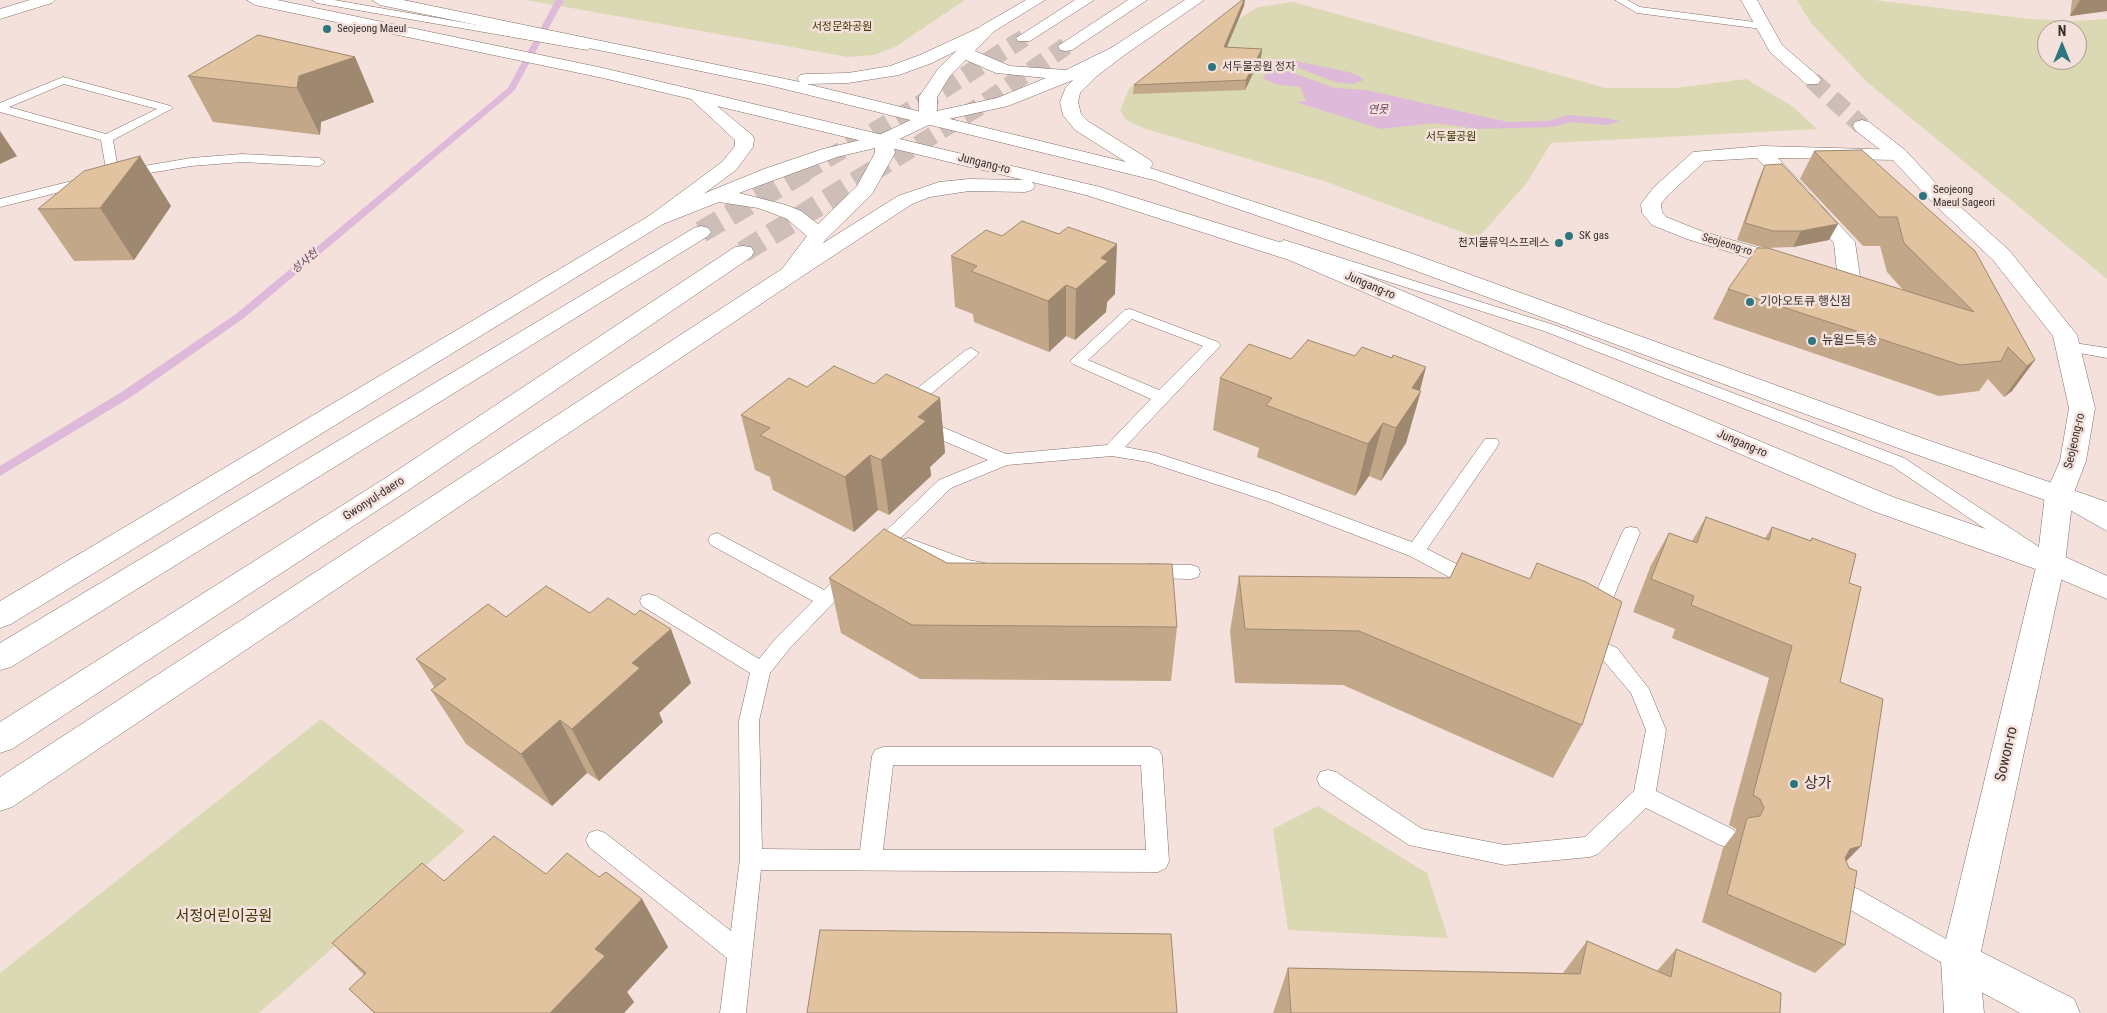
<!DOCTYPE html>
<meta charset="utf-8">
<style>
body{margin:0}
#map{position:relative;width:2107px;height:1013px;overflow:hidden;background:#f4e1db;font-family:"Roboto Condensed",sans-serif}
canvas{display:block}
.north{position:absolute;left:2037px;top:20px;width:50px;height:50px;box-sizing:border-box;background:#f4e1db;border:1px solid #a99a96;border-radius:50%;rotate:0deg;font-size:14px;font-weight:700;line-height:20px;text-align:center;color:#38302e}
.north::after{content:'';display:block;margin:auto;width:18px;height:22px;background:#2e767f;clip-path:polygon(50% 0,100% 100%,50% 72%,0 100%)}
</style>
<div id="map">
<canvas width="2107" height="1013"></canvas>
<div class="north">N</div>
</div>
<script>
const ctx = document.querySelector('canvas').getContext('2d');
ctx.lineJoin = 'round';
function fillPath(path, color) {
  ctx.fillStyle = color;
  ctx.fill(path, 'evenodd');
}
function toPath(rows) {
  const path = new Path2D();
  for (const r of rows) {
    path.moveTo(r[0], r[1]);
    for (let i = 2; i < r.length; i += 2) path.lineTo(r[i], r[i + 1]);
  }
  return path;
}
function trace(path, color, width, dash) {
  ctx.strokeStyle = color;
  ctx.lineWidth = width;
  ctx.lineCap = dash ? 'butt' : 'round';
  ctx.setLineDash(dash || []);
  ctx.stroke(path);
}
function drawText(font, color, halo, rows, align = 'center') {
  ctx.font = font + ' "Roboto Condensed","Noto Sans KR",sans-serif';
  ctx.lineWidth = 5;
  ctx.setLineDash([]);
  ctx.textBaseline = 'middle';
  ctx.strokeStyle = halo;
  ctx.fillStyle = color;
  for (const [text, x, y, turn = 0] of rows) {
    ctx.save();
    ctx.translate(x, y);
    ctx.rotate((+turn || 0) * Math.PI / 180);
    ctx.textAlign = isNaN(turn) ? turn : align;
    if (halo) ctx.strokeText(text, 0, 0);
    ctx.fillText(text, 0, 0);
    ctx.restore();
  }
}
const green = toPath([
 [526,0,965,0,895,47,874,55,848,57],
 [1797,0,1874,0,2029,19,2074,21,2107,19,2107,279,1867,82,1811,23],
 [2047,30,2077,30,2077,60,2047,60],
 [1293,2,1606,88,1675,88,1746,79,1792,106,1817,129,1551,143,1526,184,1478,238,1324,181,1146,129,1126,120,1120,110,1130,87,1175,54,1224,28,1258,7],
 [321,719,465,831,259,1013,0,1013,0,973],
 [1318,806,1427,873,1448,938,1288,930,1273,829]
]);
const water = toPath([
 [1295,61,1349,72,1359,76,1364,80,1352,84,1335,82,1288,64],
 [1271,65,1335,88,1366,90,1508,122,1548,121,1568,115,1606,118,1620,121,1607,125,1572,122,1552,127,1478,129,1434,123,1381,129,1296,102,1306,101,1300,87,1280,85,1263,79]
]);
const stream = toPath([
 [556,0,564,0,514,91,244,318,131,397,0,476,0,466,123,391,236,314,508,88,556,0]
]);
const secondaryTunnel = toPath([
 [1812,80,1862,126]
]);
const trunkTunnelFar1 = toPath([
 [803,173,917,106,1024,38],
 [872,173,977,108,1066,46]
]);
const trunkTunnel = toPath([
 [701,232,805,171],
 [743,252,874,171]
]);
const service = toPath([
 [312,0,334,0,587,44,592,47,587,50,317,3,312,0],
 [1615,0,1627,0,1640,7,1762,23,1767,26,1762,29,1637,13,1615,0],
 [63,77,171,106,173,108,113,140,119,175,117,178,113,179,107,175,101,140,0,112,0,103,63,77],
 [64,84,157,109,106,134,9,107,64,84],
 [242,154,319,158,325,162,319,166,242,162,191,166,126,177,120,173,126,169,191,158,242,154],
 [88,177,92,178,94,181,92,184,0,207,0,199,88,177],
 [1284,240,1554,325,1904,458,2039,547,2042,552,2039,557,2033,559,2027,557,1892,466,1544,331,1279,247,1277,244,1284,240],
 [1130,309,1218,342,1221,345,1125,447,1156,453,1279,493,1412,542,1485,439,1497,439,1499,443,1497,447,1427,549,1480,576,1482,581,1480,586,1473,588,1466,586,1410,556,1267,501,1148,462,1112,456,1007,465,951,488,882,556,876,558,870,556,867,551,870,546,939,480,988,460,916,429,914,425,916,421,928,421,1006,454,1107,445,1151,399,1073,364,1070,361,1125,310,1130,309],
 [1132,319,1203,346,1159,390,1088,360,1132,319],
 [2068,342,2107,348,2107,358,2063,350,2060,347,2063,344,2068,342],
 [971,348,979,353,976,356,913,409,901,409,899,405,901,401,966,350,971,348],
 [2076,500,2107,517,2107,531,2070,510,2067,506,2070,502,2076,500],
 [1631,527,1637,528,1640,533,1607,613,1604,618,1597,620,1590,618,1587,613,1622,533,1625,528,1631,527],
 [717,533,824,590,841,573,848,571,855,573,857,578,790,648,770,673,759,721,762,849,860,850,872,756,875,750,883,747,1151,747,1159,750,1162,756,1169,861,1166,868,1158,872,761,870,746,1013,720,1013,727,958,589,847,586,840,589,833,597,830,605,833,731,931,740,859,739,721,750,673,642,606,640,601,642,596,649,594,656,596,759,659,776,638,813,601,711,545,708,540,711,535,717,533],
 [893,765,1141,765,1146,850,883,850,893,765],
 [908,538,968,560,985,563,987,568,985,573,978,575,967,574,902,550,899,545,902,540,908,538],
 [1149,564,1191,565,1198,567,1200,572,1198,577,1191,579,1149,578,1142,576,1140,571,1142,566,1149,564],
 [1584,633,1617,648,1649,689,1666,730,1656,791,1734,830,1737,837,1734,844,1726,847,1718,844,1646,808,1598,854,1590,857,1505,865,1409,845,1320,786,1317,779,1320,772,1328,770,1336,772,1422,829,1505,845,1585,837,1634,791,1646,730,1631,693,1603,660,1577,646,1574,641,1577,636,1584,633],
 [1832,878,1858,889,1969,952,1972,960,1969,968,1960,972,1951,968,1842,905,1824,897,1820,889,1824,881,1832,878]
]);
const minor = toPath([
 [1762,146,1905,150,1908,154,1905,158,1898,160,1778,158,1855,242,1860,277,1857,282,1837,285,1687,239,1652,225,1642,213,1641,204,1654,187,1693,152,1762,146],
 [1757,158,1834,243,1837,271,1701,231,1666,217,1662,212,1661,204,1668,195,1705,161,1757,158],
 [1960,941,2074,999,2080,1013,2020,1013,1946,973,1941,960,1946,947,1960,941]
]);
const secondary = toPath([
 [30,0,55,0,52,3,0,19,0,9,30,0],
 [1741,0,1757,0,1782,45,1818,76,1821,80,1818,84,1806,84,1770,52,1741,0],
 [1862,120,1869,122,1905,150,1947,195,2009,250,2077,335,2095,408,2086,461,2073,495,2065,563,1979,960,1984,1013,1944,1013,1941,960,2037,563,2045,495,2060,461,2069,408,2053,336,1993,260,1933,203,1891,158,1855,130,1853,126,1855,122,1862,120]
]);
const primary = toPath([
 [247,0,277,0,603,68,1100,187,1305,250,1893,497,2061,555,2107,576,2107,599,2041,571,1873,511,1289,260,1086,195,1032,182,1035,186,1032,190,1025,192,969,191,930,197,912,204,798,279,790,281,782,279,779,274,782,269,898,196,939,182,969,179,1024,180,717,106,752,135,754,139,753,147,736,170,663,224,656,226,649,224,646,220,649,216,722,162,735,146,735,140,691,99,603,78,255,5,247,0],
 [372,0,403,0,800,82,797,79,800,75,806,74,848,73,890,66,920,55,987,24,995,29,993,32,932,63,899,75,848,83,807,84,1126,162,1075,130,1063,115,1060,102,1066,87,1085,68,1111,48,1123,48,1125,52,1123,56,1097,76,1080,93,1078,102,1081,114,1089,122,1150,160,1153,164,1150,168,1405,251,1916,436,2107,502,2107,522,1898,448,1389,261,1154,180,768,85,380,5,372,0]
]);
const trunk = toPath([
 [1026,0,1045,0,993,32,975,51,1010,66,1066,70,1111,48,1185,0,1204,0,1123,56,1078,78,1008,106,935,122,893,142,895,153,872,194,826,239,798,279,12,807,0,811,0,777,782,269,807,236,787,219,772,213,758,208,719,202,663,224,11,624,0,628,0,601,649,216,764,169,823,149,877,136,919,116,919,97,938,69,981,26,1026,0],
 [966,60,996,73,1046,78,997,98,937,111,937,97,950,76,966,60],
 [875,148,875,153,857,186,818,224,801,211,786,205,739,193,837,157,875,148],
 [1075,0,1094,0,1030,41,1018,41,1016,38,1075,0],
 [1128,0,1147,0,1072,50,1066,51,1060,50,1058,46,1128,0],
 [701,226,708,228,711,232,708,236,11,667,0,670,0,643,694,228,701,226],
 [743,246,751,247,754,252,751,257,407,491,12,749,0,753,0,722,387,477,735,247,743,246]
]);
const wall = toPath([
 [2072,0,2107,0,2107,11,2070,16],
 [1244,6,1227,47,1262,49,1261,57,1245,90,1133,94,1134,85],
 [355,57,374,102,321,122,320,135,213,122,188,76],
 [1862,150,2035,360,2012,391,2004,397,1988,379,1979,391,1939,396,1713,319,1728,289,1904,291,1887,272,1880,246,1863,246,1800,179,1814,151],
 [1765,165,1829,240,1793,247,1765,248,1737,240,1758,181],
 [171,206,134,260,74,261,38,209],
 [951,256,1115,294,1107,302,1106,312,1075,340,1066,336,1049,352,974,322,973,314,955,307],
 [1355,356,1392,358,1426,367,1406,443,1381,481,1369,476,1355,496,1257,457,1259,448,1213,430,1220,378,1291,359],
 [874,384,940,398,945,453,930,467,931,476,889,515,878,510,854,532,773,490,770,477,755,470,741,415],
 [1706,517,1765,538,1772,527,1810,541,1812,538,1849,583,1840,682,1861,846,1846,861,1845,945,1815,973,1702,922,1723,848,1736,831,1736,829,1729,825,1769,678,1672,638,1675,629,1633,612,1651,565,1669,533,1692,541],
 [947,563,1177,627,1171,681,920,679,841,633,829,578],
 [1537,563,1582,725,1553,778,1343,685,1235,683,1230,631,1239,576,1530,579],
 [506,617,691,683,659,713,663,722,599,781,587,773,552,806,466,744,431,690,435,688,416,659],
 [546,874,599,877,642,899,668,947,627,992,634,1002,624,1013,374,1013,349,989,364,975,332,943,444,881],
 [1587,941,1657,971,1676,949,1780,1013,1273,1013,1288,968,1563,973]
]);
const shadedWall = toPath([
 [1244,0,1245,0,1244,6,1223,56,1224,47],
 [2080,0,2107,0,2107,11,2070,16],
 [1262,49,1261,57,1245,90,1246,80],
 [355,57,374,102,321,122,320,135,297,88,299,76],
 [0,131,17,156,0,164],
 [140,156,171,206,134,260,100,208],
 [1838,224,1829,240,1793,247,1801,231],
 [1117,244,1115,294,1107,302,1106,312,1075,340,1076,289,1101,258],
 [1066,285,1066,336,1049,352,1048,301],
 [2035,360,2012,391,2004,397,2027,366],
 [1426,367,1419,394,1421,391,1406,443,1381,481,1396,428,1412,388],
 [940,398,945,453,930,467,931,476,889,515,881,460,918,417],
 [1383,423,1369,476,1355,496,1368,444],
 [870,455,878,510,854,532,845,477],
 [671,629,691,683,659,713,663,722,599,781,572,729,632,663],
 [560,720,587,773,552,806,521,754],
 [1861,846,1832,876,1850,849],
 [642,899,668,947,627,992,634,1002,624,1013,550,1013,595,949]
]);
const building = toPath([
 [1242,0,1244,0,1224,47,1262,49,1246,80,1134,85,1242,0],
 [258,35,355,57,299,76,297,88,188,76,258,35],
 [1862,150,1975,251,2035,360,2027,366,2008,347,2001,361,1960,365,1728,289,1757,248,1768,248,1974,312,1904,243,1897,217,1879,217,1814,151,1862,150],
 [140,156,100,208,38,209,84,171,140,156],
 [1782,164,1838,224,1801,231,1773,231,1745,223,1765,165,1782,164],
 [1022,221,1059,234,1068,227,1117,244,1101,258,1108,261,1076,289,1066,285,1048,301,971,271,977,266,951,256,986,230,1002,236,1022,221],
 [1308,340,1355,356,1362,347,1392,358,1393,355,1426,367,1412,388,1421,391,1396,428,1383,423,1368,444,1266,405,1272,398,1220,378,1249,344,1291,359,1308,340],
 [834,366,874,384,886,374,940,398,918,417,926,421,881,460,870,455,845,477,760,435,770,428,741,415,789,378,807,387,834,366],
 [1706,517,1769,540,1772,527,1811,541,1812,538,1856,554,1849,583,1861,587,1840,682,1883,699,1861,846,1850,849,1845,858,1849,868,1857,871,1845,945,1727,894,1747,818,1760,816,1764,808,1760,799,1753,795,1792,646,1691,605,1694,596,1651,579,1669,533,1697,543,1706,517],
 [884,529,947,563,1172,564,1177,627,912,625,829,578,884,529],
 [1462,553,1530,579,1537,563,1586,582,1622,602,1582,725,1359,631,1245,629,1239,576,1450,578,1462,553],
 [546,586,590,613,608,598,635,615,640,610,671,629,632,663,640,668,572,729,560,720,521,754,431,690,446,679,416,659,488,604,506,617,546,586],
 [494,836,546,874,567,853,599,877,606,872,642,899,595,949,605,956,550,1013,375,1013,349,989,366,973,332,943,422,863,444,881,494,836],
 [820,930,1171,934,1177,1013,807,1013,820,930],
 [1587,941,1671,977,1676,949,1781,993,1780,1013,1291,1013,1288,968,1580,974,1587,941]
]);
const markers = [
 [327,29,5,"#2e767f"],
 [1212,67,5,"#2e767f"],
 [1923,196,5,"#2e767f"],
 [1569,236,5,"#2e767f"],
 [1559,243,5,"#2e767f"],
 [1750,302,5,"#2e767f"],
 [1812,341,5,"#2e767f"],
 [1794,784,5,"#2e767f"]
];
const farParknames = [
 ["서정문화공원",842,27],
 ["서두물공원",1451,137]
];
const farPoinames = [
 ["Seojeong Maeul",337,29],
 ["서두물공원 정자",1222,67],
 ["Seojeong",1933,190],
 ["Maeul Sageori",1933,203],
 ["SK gas",1579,236],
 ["천지물류익스프레스",1549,243,"right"]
];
const farWaternames = [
 ["연못",1378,110],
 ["성사천",305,262,-40]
];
const farStreetnames = [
 ["Seojeong-ro",1727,245,17]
];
const streetNames = [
 ["Jungang-ro",984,164,14],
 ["Jungang-ro",1370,286,23],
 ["Seojeong-ro",2075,441,-77],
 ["Jungang-ro",1742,444,23],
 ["Gwonyul-daero",374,499,-33]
];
const poiNames = [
 ["기아오토큐 행신점",1760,302],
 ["뉴월드특송",1822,341]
];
const nearStreetnames = [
 ["Sowon-ro",2007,754,-77]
];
const nearPoinames = [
 ["상가",1804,784]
];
const nearParknames = [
 ["서정어린이공원",224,917]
];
fillPath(green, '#dad9b3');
fillPath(water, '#deb9d9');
fillPath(stream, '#deb9d9');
trace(secondaryTunnel, '#cebeb8', 18, [18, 9]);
trace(trunkTunnelFar1, '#cebeb8', 18, [18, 9]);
trace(trunkTunnel, '#cebeb8', 22, [22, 11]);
trace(service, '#7f6f6a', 1);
trace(minor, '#7f6f6a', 1);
trace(secondary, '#7f6f6a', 1);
trace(primary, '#7f6f6a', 1);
trace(trunk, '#7f6f6a', 1);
fillPath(service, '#fff');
fillPath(minor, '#fff');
fillPath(secondary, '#fff');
fillPath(primary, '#fff');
fillPath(trunk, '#fff');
fillPath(wall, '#c2a889');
fillPath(shadedWall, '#9e886f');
fillPath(building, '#e2c39f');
trace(building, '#9e886f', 1);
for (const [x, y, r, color] of markers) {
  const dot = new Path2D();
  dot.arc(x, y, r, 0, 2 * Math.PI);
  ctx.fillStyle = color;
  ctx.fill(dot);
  trace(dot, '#f4e1db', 2);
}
drawText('11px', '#3c3800', '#f4e1db', farParknames);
drawText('11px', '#38302e', '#f4e1db', farPoinames, 'left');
drawText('italic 11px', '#6a3b65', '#f4e1db', farWaternames);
drawText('11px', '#38302e', '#f4e1db', farStreetnames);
drawText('12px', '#38302e', '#f4e1db', streetNames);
drawText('12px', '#38302e', '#f4e1db', poiNames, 'left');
drawText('15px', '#38302e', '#f4e1db', nearStreetnames);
drawText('15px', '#38302e', '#f4e1db', nearPoinames, 'left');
drawText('15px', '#3c3800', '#f4e1db', nearParknames);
</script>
